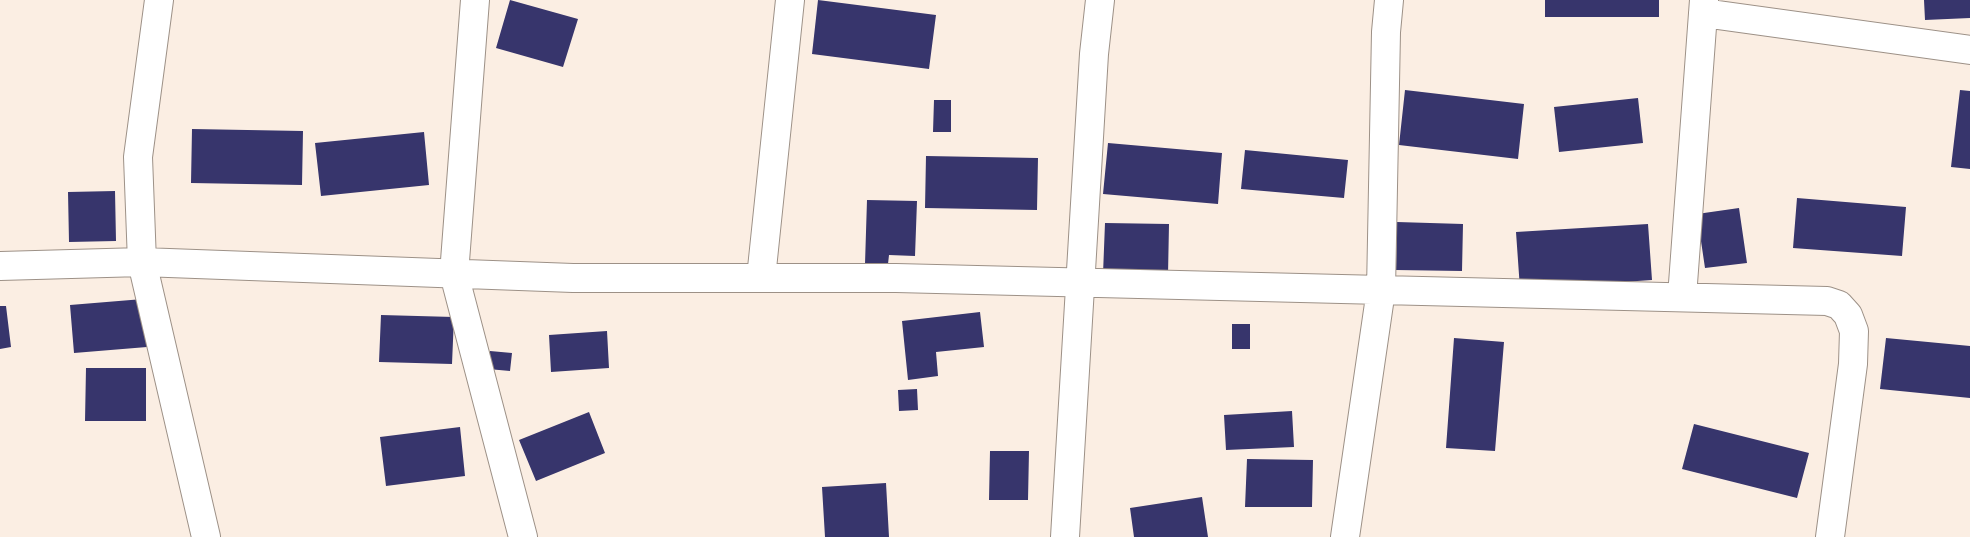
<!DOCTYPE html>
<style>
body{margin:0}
canvas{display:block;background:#fbeee3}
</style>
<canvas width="1970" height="537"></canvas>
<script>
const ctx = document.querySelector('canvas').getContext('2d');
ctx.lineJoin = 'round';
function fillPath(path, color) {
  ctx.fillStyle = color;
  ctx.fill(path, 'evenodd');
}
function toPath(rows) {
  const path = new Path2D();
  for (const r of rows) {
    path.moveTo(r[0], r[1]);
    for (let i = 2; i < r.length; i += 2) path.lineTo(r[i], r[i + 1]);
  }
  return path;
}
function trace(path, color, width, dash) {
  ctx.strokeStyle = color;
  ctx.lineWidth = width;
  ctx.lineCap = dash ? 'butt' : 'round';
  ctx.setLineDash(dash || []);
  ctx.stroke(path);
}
const building = toPath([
 [510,0,578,19,563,67,496,48],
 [818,0,936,15,929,69,812,54],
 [1545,0,1659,0,1659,17,1545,17],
 [1924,0,1970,0,1970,18,1925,20],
 [1405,90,1524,104,1518,159,1399,145],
 [1960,90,1970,91,1970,169,1951,167],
 [1638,98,1643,143,1559,152,1554,107],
 [934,100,951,100,951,132,933,132],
 [192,129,303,131,302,185,191,183],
 [424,132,429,185,321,196,315,143],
 [1108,143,1222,153,1218,204,1103,194],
 [1245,150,1348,160,1344,198,1241,189],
 [926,156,1038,158,1037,210,925,208],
 [115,191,116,241,69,242,68,192],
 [1797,198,1906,207,1902,256,1793,248],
 [867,200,917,201,915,256,889,255,888,264,865,264],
 [1739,208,1747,263,1705,268,1697,214],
 [1397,222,1463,224,1462,271,1396,270],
 [1105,223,1169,224,1168,275,1103,274],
 [1648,224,1652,280,1520,289,1516,232],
 [143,299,147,347,74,353,70,305],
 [0,306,6,306,11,347,0,349],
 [980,312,984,347,936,352,938,376,908,380,902,321],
 [381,315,454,317,452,364,379,362],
 [1232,324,1250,324,1250,349,1232,349],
 [607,331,609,368,551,372,549,335],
 [1454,338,1504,342,1495,451,1446,448],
 [1886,338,1970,346,1970,398,1880,389],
 [490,351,512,353,510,371,488,369],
 [86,368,146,368,146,421,85,421],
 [917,389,918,410,899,411,898,390],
 [1292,411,1294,447,1226,450,1224,415],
 [589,412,605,453,536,481,519,440],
 [1694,424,1809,453,1797,498,1682,469],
 [460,427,465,476,386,486,380,437],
 [990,451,1029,451,1028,500,989,500],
 [1247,459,1313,460,1312,507,1245,507],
 [886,483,889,537,825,537,822,487],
 [1202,497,1208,537,1134,537,1130,508]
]);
const minor = toPath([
 [159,0,138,157,142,262,206,537],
 [475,0,454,274,523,537],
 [1703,13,1970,50],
 [0,266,142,262,573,278,896,278,1827,301,1839,305,1848,315,1854,331,1853,364,1830,537],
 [761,278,790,0],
 [1682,297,1704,0],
 [1065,537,1094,54,1100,0],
 [1345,537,1381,290,1386,32,1389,0]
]);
fillPath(building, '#37356c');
trace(minor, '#9d9187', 30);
trace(minor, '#fff', 28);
</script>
